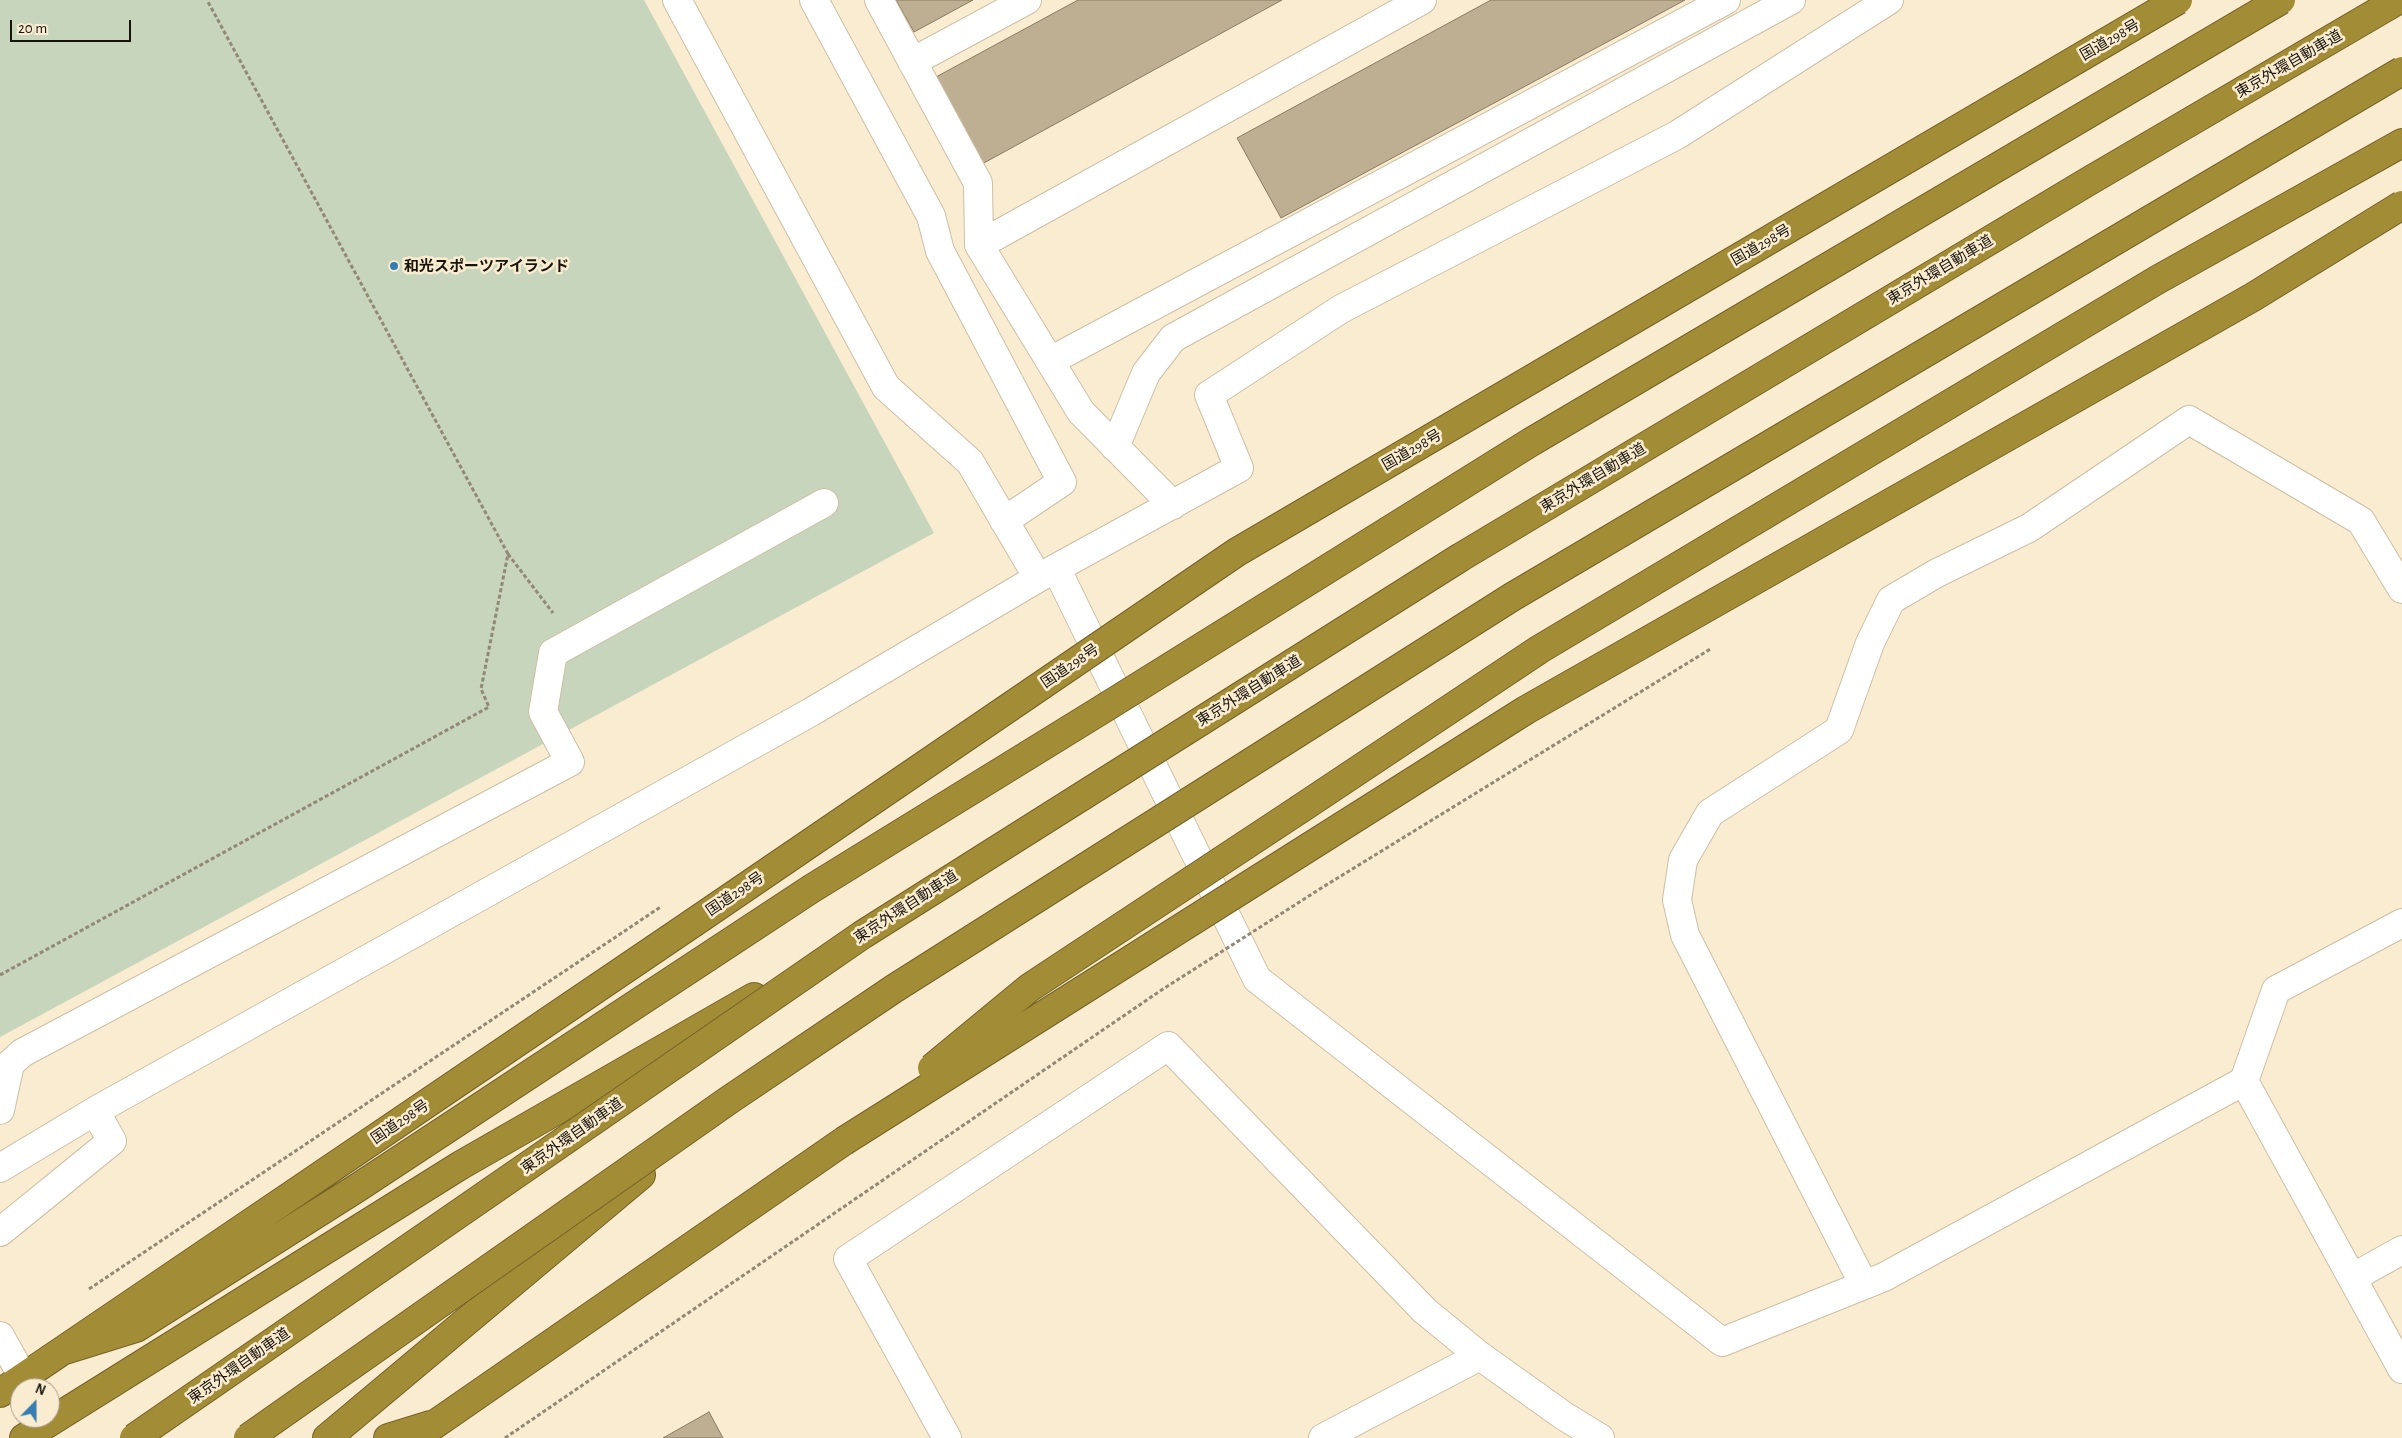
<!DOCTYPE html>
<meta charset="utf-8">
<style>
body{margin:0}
#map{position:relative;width:2402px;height:1438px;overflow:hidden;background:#faecd1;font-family:"Alegreya Sans",sans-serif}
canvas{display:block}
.north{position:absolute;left:10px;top:1378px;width:50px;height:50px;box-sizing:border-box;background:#faecd1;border:1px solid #a09682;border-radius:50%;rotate:22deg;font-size:14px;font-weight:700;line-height:20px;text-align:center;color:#19140b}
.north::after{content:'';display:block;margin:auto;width:18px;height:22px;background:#367eb2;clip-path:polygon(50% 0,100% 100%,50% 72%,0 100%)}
.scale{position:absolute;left:10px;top:20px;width:121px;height:22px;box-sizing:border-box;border:2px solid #19140b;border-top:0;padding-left:6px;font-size:15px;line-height:18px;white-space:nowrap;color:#19140b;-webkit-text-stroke:4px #faecd1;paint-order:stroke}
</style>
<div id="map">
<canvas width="2402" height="1438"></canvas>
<div class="north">N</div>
<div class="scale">20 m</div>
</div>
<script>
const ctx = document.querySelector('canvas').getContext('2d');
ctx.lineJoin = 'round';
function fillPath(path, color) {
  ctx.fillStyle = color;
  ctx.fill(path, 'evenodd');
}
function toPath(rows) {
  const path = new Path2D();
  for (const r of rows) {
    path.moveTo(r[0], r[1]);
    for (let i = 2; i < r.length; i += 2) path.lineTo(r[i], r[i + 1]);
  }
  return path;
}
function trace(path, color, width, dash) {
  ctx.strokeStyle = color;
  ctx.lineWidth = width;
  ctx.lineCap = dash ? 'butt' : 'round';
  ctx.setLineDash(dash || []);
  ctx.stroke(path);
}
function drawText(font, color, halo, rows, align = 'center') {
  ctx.font = font + ' "Alegreya Sans","Noto Sans JP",sans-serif';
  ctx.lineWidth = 5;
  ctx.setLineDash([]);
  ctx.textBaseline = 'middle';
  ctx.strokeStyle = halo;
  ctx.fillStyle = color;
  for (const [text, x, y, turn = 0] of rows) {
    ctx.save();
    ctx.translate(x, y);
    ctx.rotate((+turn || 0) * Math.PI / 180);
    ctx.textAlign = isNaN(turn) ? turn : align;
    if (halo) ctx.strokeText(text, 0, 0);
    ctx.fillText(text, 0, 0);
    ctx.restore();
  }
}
const green = toPath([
 [0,0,644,0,934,533,0,1037]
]);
const building = toPath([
 [896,0,973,0,914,32,896,0],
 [1078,0,1282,0,982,164,936,77,1078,0],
 [1491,0,1685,0,1281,218,1237,138,1491,0],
 [709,1412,723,1438,663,1438,709,1412]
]);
const path = toPath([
 [508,554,553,613],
 [0,975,489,707,481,689,508,554,207,0]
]);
const minor = toPath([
 [677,0,886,387,970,462,1038,578],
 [814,0,931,216,940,251,1062,482,1004,521],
 [879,0,978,183,979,245,1081,412,1173,505],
 [912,62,1027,0],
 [979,245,1422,0],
 [1050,361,1726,0],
 [1115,447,1146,373,1173,338,1791,0],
 [1056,568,1257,979,1722,1342,1884,1277,2244,1081,2402,1369],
 [2244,1081,2276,990,2402,923],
 [0,1110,10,1064,22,1053,570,762,543,712,553,653,824,503],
 [0,1168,95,1111],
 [0,1232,112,1141,95,1111,811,712,1038,578,1239,468,1209,395,1341,309,1677,135,1889,0],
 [2352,1278,2402,1250],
 [1864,1285,1685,935,1677,900,1683,860,1710,813,1839,730,1870,643,1891,600,1937,573,2029,528,2189,420,2361,521,2402,589],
 [0,1336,23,1377],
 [947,1438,848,1259,1168,1046,1425,1311,1480,1356,1564,1416,1600,1438],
 [1323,1438,1480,1356]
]);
const highway = toPath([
 [1300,809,1540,649,2157,280,2402,143],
 [62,1351,136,1328,357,1188,811,889,1106,707],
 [0,1393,693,923],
 [24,1438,461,1165,754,997],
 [327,1438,641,1175],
 [388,1438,430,1425],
 [415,1438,844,1141]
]);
const pathBridge = toPath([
 [89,1289,662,906],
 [505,1438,1160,991,1323,887,1712,648]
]);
const highwayBridge = toPath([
 [1106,707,1531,442,2281,0],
 [693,923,1237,552,2178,0],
 [932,1068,1029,988,1300,809],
 [844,1141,1526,710,2253,297,2402,205],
 [134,1438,862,935,1461,557,2089,181,2398,0],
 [248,1438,729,1100,895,988,1512,597,2402,71]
]);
const markers = [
 [394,266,5,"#367eb2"]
];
const streetNames = [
 ["国道298号",2110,40,-30],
 ["東京外環自動車道",2289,64,-30],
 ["国道298号",1761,245,-30],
 ["東京外環自動車道",1940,270,-31],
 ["国道298号",1412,450,-30],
 ["東京外環自動車道",1593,478,-31],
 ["国道298号",1070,666,-34],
 ["東京外環自動車道",1249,691,-32],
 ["国道298号",735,894,-34],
 ["東京外環自動車道",906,907,-33],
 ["国道298号",400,1122,-34],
 ["東京外環自動車道",572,1136,-35],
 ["東京外環自動車道",239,1366,-35]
];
const poiNames = [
 ["和光スポーツアイランド",404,266]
];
fillPath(green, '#c6d5bb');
fillPath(building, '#beaf92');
trace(building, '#877b62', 1);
trace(minor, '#cdbfa5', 30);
trace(highway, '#736227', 30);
trace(path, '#928875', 3, [4, 2.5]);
trace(minor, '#fff', 28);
trace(highway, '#a38c36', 28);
trace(highwayBridge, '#736227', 30, []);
trace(pathBridge, '#928875', 3, [4, 2.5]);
trace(highwayBridge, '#a38c36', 28);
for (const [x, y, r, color] of markers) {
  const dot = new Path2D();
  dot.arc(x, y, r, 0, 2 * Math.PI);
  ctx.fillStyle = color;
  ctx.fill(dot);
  trace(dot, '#faecd1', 2);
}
drawText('15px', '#19140b', '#faecd1', streetNames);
drawText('bold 15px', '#19140b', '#faecd1', poiNames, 'left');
</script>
